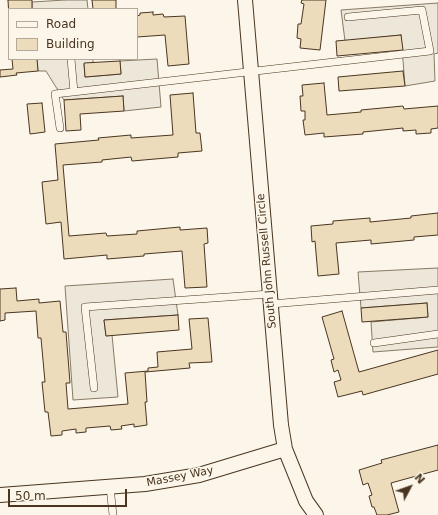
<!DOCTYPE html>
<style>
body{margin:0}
#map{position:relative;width:438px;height:515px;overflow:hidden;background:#fbf6e9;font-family:"DejaVu Sans",sans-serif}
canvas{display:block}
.legend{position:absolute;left:8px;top:8px;width:130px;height:52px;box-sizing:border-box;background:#fbf6e9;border:1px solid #b4a999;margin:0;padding:5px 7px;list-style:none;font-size:12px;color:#4a3520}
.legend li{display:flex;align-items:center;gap:8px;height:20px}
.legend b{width:20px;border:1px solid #b4a999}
.north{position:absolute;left:390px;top:467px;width:40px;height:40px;-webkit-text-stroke:3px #fbf6e9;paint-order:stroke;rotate:49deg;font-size:11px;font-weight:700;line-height:16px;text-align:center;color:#4a3520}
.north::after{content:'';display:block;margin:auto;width:14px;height:18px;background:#4a3520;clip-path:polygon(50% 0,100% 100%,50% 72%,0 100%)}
.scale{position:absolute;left:8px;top:489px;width:119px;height:18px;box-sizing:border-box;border:2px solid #4a3520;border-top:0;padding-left:5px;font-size:12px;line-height:14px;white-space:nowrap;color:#4a3520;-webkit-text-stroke:3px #fbf6e9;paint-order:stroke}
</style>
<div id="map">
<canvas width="438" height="515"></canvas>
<ul class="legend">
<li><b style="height:5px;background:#fbf6e9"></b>Road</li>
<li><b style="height:11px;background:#ecdcbc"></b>Building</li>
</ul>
<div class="north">N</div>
<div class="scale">50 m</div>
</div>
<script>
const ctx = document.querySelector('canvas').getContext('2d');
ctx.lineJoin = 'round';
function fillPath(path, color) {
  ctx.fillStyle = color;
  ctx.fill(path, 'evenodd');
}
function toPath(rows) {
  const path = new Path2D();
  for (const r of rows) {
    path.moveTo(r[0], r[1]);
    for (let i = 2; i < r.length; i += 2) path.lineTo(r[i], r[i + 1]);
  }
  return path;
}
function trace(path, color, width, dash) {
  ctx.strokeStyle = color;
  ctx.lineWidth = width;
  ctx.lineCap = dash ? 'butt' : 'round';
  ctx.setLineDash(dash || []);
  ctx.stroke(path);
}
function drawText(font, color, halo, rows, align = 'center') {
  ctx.font = font + ' "DejaVu Sans",sans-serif';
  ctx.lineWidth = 3;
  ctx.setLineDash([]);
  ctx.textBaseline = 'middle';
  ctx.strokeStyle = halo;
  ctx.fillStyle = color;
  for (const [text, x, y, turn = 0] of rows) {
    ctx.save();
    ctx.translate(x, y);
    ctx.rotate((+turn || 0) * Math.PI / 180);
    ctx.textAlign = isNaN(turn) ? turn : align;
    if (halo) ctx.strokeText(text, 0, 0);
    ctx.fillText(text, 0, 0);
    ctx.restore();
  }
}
const parking = toPath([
 [65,0,87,0,88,9,32,9,32,2,65,0],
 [438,3,438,53,434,54,435,81,405,86,401,35,345,41,341,10,438,3],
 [37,59,93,59,93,63,84,64,85,77,121,74,120,61,157,59,161,107,124,111,123,96,64,100,46,71,38,71,37,59],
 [438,268,438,347,373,352,371,322,428,317,427,303,361,308,358,272,438,268],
 [173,279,178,315,104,320,106,336,112,335,118,397,73,400,65,286,173,279]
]);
const building = toPath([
 [8,0,32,0,32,9,9,9,9,17,8,0],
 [92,0,116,0,116,9,93,9,92,0],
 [302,0,326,0,320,50,300,48,301,39,297,38,298,24,301,24,304,4,301,3,302,0],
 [153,12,153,15,163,14,164,17,185,16,189,64,168,66,165,35,137,37,137,16,140,15,140,13,153,12],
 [401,35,403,50,337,56,336,41,401,35],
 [12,59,37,59,38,71,16,73,17,75,0,77,0,70,13,69,12,59],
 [120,61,121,74,85,77,84,63,120,61],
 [403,71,405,86,339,91,338,77,403,71],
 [324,83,327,115,361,112,361,110,403,106,404,109,438,106,438,128,431,129,431,133,416,134,416,130,403,131,403,128,363,132,363,134,324,137,324,133,305,135,303,120,305,120,305,111,301,111,300,96,303,96,302,85,324,83],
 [193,93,196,133,200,133,202,151,178,153,178,157,132,161,131,157,102,160,102,162,63,165,69,236,106,233,107,236,137,234,137,231,180,227,180,230,207,228,208,243,204,244,207,287,185,288,182,251,144,254,144,256,107,259,107,255,64,259,61,222,46,224,42,182,58,180,55,144,99,140,98,138,131,135,131,138,173,135,170,95,193,93],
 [123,96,124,111,80,114,81,130,66,131,64,100,123,96],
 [42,103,45,132,30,134,27,104,42,103],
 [438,213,438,235,414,237,414,240,371,244,371,240,336,243,339,274,318,276,315,241,312,242,311,226,333,224,333,221,370,218,370,222,411,218,411,216,438,213],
 [16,288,17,301,39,299,39,303,60,301,63,332,66,332,70,383,66,383,68,409,128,404,125,373,148,371,148,368,158,367,157,352,192,349,189,319,208,318,212,362,189,363,190,368,145,372,147,402,145,402,147,425,134,427,134,424,121,426,122,429,111,430,110,426,86,428,86,432,76,433,76,429,62,431,62,435,51,436,48,412,45,412,42,382,45,382,41,338,38,338,36,311,5,313,5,320,0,321,0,289,16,288],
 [427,303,428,317,362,322,361,308,427,303],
 [342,311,359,372,438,350,438,374,363,395,362,391,338,397,334,382,341,380,338,370,334,372,331,360,334,359,322,317,342,311],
 [178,315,179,330,106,336,104,320,178,315],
 [438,445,438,470,391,483,399,512,387,515,377,515,374,507,372,507,369,496,372,495,368,483,363,485,359,470,382,463,381,460,438,445]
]);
const lane = toPath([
 [71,59,74,92],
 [60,128,55,94,430,51,422,10,348,17],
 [271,304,438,290],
 [374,343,438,334],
 [94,388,85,307,270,294],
 [110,487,113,515]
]);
const street = toPath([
 [245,0,281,425,285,449,306,501,316,515],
 [0,495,145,484,199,475,285,449]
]);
const streetNames = [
 ["South John Russell Circle",267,261,-95],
 ["Massey Way",180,477,-11]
];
fillPath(parking, '#ede7d9');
trace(parking, '#887966', 1);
fillPath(building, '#ecdcbc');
trace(building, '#4a3520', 1);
trace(lane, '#4a3520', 8);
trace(street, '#4a3520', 16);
trace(lane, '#fbf6e9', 7);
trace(street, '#fbf6e9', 14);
drawText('11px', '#4a3520', '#fbf6e9', streetNames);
</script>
